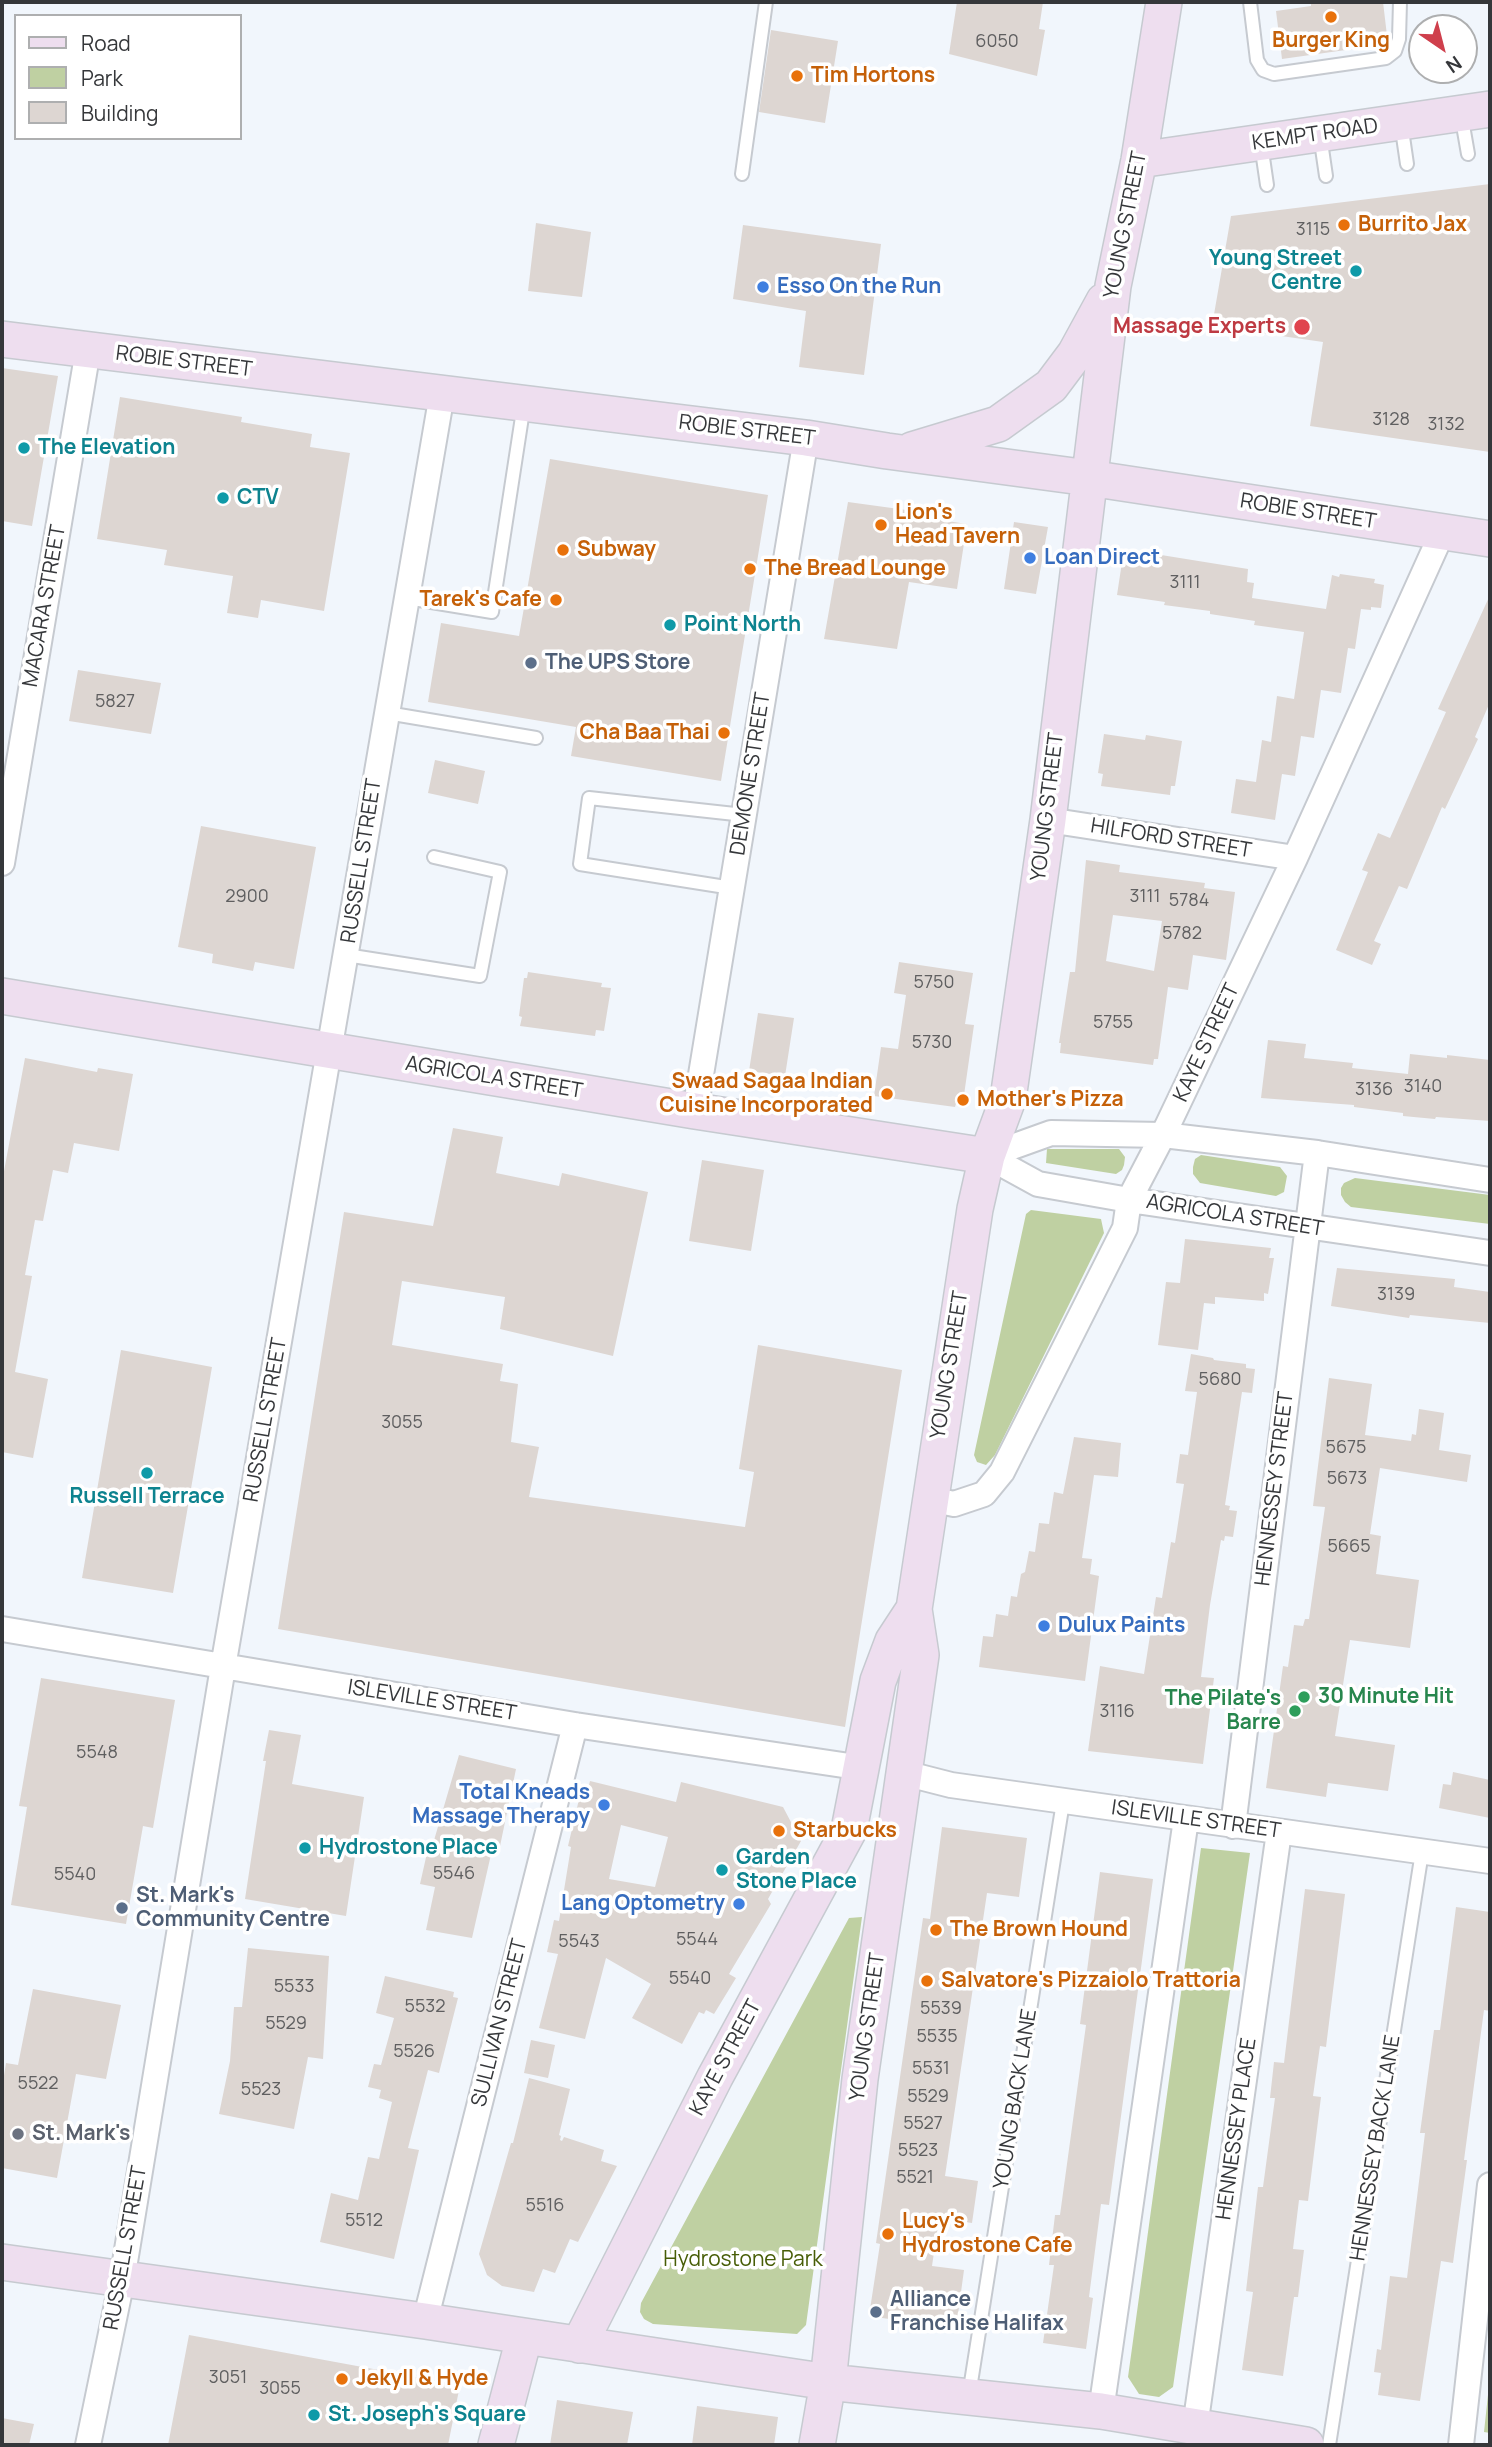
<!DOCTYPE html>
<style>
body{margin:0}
#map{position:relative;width:1492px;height:2447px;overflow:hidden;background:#f1f6fc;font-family:Manrope,sans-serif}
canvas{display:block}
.frame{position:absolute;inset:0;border:4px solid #35373a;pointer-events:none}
.legend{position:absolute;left:14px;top:14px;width:228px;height:126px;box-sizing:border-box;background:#fff;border:2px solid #aeafb0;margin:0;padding:9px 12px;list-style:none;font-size:21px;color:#35373a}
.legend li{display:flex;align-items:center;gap:14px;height:35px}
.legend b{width:35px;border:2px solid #aeafb0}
.north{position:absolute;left:1408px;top:14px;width:70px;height:70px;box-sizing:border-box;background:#fff;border:2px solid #aeafb0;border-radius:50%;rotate:145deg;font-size:19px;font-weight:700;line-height:28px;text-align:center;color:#35373a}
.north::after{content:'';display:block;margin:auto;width:24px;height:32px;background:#cf3f4c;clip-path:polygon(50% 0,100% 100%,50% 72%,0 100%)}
</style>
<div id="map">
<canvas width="1492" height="2447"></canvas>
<div class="frame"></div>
<ul class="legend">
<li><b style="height:9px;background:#eedeef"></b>Road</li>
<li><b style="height:19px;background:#bfd0a2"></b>Park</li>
<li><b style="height:19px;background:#ddd6d2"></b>Building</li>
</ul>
<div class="north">N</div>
</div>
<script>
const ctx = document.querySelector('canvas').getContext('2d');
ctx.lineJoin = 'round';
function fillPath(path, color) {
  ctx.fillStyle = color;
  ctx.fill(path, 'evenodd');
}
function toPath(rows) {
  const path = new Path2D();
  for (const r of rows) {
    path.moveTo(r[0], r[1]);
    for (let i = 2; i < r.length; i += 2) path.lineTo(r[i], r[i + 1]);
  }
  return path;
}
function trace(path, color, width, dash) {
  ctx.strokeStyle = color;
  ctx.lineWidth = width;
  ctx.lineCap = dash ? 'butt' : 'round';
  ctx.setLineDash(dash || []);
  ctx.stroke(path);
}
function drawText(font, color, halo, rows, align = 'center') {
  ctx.font = font + ' Manrope,sans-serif';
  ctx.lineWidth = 7;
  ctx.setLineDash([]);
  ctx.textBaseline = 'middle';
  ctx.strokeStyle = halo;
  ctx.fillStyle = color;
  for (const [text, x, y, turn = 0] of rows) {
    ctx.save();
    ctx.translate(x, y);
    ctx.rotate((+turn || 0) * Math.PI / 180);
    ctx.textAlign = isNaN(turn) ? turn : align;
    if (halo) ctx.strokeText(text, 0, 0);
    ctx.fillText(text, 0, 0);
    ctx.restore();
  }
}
const green = toPath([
 [1047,1149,1119,1149,1125,1157,1124,1165,1122,1170,1116,1174,1046,1163],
 [1201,1155,1280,1167,1287,1176,1284,1192,1276,1196,1200,1183,1193,1174,1193,1167,1195,1159],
 [1355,1178,1490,1195,1490,1224,1351,1207,1345,1202,1341,1195,1341,1188,1344,1183],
 [1031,1210,1101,1219,1104,1233,995,1455,986,1465,977,1462,974,1455,1026,1214],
 [1201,1848,1250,1853,1173,2387,1159,2397,1139,2394,1128,2377],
 [862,1917,806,2325,797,2334,653,2324,644,2319,640,2312,641,2303,849,1918],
 [1490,2376,1490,2433,1484,2432]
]);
const building = toPath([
 [957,2,1043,2,1039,29,1045,30,1037,76,949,54],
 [1311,2,1383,2,1388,44,1282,59,1276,11,1311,6],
 [771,30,838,41,825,123,759,112],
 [1490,184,1490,452,1310,426,1323,342,1212,326,1231,216],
 [536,223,591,232,582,297,528,291],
 [743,225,881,244,864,375,799,367,806,311,733,299],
 [2,368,58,376,32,526,2,521],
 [120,397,242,417,241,422,312,434,310,447,350,453,324,611,261,600,258,618,227,613,233,576,164,565,167,550,97,539],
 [550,459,768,495,721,781,571,756,576,727,428,702,441,623,519,636],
 [848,502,921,512,920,517,967,524,957,589,909,582,897,649,824,639],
 [1014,522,1048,527,1036,594,1004,589],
 [1124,549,1248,569,1247,582,1254,583,1252,598,1326,609,1332,575,1339,577,1340,574,1375,579,1374,583,1384,585,1381,608,1371,607,1371,610,1361,609,1355,649,1348,648,1341,693,1321,690,1314,738,1301,736,1295,776,1282,774,1275,820,1231,813,1236,779,1256,782,1262,740,1271,742,1277,696,1294,699,1304,632,1254,625,1255,621,1210,614,1210,611,1164,605,1165,602,1117,595],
 [1490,595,1490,702,1475,737,1478,739,1445,809,1442,807,1407,889,1399,886,1374,941,1381,944,1372,965,1336,950,1368,872,1362,870,1378,833,1390,838,1446,712,1438,709],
 [78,670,161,683,151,734,69,721],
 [1104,734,1145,740,1146,735,1182,741,1175,786,1171,786,1170,795,1101,786,1103,774,1098,773],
 [435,760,485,771,478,804,428,793],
 [201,826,316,847,294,969,255,962,253,971,212,963,213,954,178,947],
 [1086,860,1120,865,1119,872,1205,883,1204,888,1235,892,1226,960,1193,955,1188,990,1168,987,1158,1059,1154,1059,1153,1065,1060,1053,1061,1043,1059,1043,1070,972,1075,972],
 [1113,915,1162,921,1154,971,1106,961],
 [899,962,973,973,965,1024,974,1025,963,1102,957,1100,955,1107,874,1096,881,1047,898,1049,906,995,894,993],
 [528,972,602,983,601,987,611,988,604,1031,596,1030,595,1036,520,1026,522,1017,519,1016,524,978,527,978],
 [758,1013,794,1018,785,1076,749,1071],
 [1268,1040,1306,1044,1304,1058,1353,1063,1352,1068,1408,1074,1410,1054,1447,1058,1447,1055,1490,1060,1490,1121,1436,1117,1435,1119,1403,1116,1403,1113,1354,1107,1354,1105,1261,1098],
 [25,1058,97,1072,98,1068,133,1074,119,1151,74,1143,68,1173,53,1170,43,1221,35,1220,25,1275,32,1276,15,1372,48,1379,33,1458,2,1452,2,1182],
 [453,1128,503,1137,496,1173,559,1186,562,1173,648,1192,613,1356,500,1329,505,1297,402,1281,392,1345,503,1364,500,1381,518,1384,511,1442,539,1447,529,1497,745,1527,754,1472,739,1469,758,1345,902,1370,845,1727,278,1629,344,1212,433,1226],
 [702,1160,764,1170,751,1251,689,1241],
 [1185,1239,1271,1248,1269,1258,1274,1258,1268,1294,1264,1293,1264,1301,1215,1297,1215,1304,1204,1303,1198,1350,1158,1345,1166,1282,1180,1283],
 [1337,1268,1455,1279,1454,1287,1490,1292,1490,1323,1410,1315,1409,1318,1331,1306],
 [121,1350,212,1367,173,1593,82,1578],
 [1191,1354,1213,1358,1214,1360,1246,1364,1246,1368,1255,1369,1252,1393,1242,1392,1225,1505,1230,1506,1229,1510,1237,1511,1233,1537,1225,1536,1224,1541,1221,1540,1210,1605,1201,1677,1214,1678,1203,1764,1088,1751,1100,1666,1144,1674,1156,1597,1162,1598,1171,1542,1175,1543,1184,1484,1176,1483,1180,1454,1188,1455,1197,1392,1185,1391],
 [1329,1378,1372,1384,1365,1435,1411,1441,1412,1434,1416,1435,1419,1409,1444,1413,1439,1450,1471,1455,1467,1482,1380,1468,1370,1534,1381,1536,1376,1574,1419,1580,1410,1648,1350,1640,1335,1736,1395,1745,1388,1791,1328,1783,1326,1797,1266,1788,1283,1666,1288,1667,1294,1625,1303,1626,1305,1619,1309,1619,1325,1507,1313,1506],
 [1074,1437,1121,1443,1118,1477,1094,1475,1082,1558,1092,1559,1090,1574,1099,1576,1085,1681,979,1667,983,1636,993,1637,996,1614,1008,1616,1011,1596,1017,1597,1021,1574,1025,1572,1029,1551,1035,1552,1039,1523,1049,1524,1054,1492,1063,1494],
 [41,1678,175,1700,153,1828,143,1826,126,1924,11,1905,27,1807,19,1806],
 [269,1730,301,1735,292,1784,364,1797,346,1916,245,1899,266,1761,263,1761],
 [459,1755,516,1769,499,1851,492,1850,472,1938,426,1930,435,1887,420,1884,427,1853,430,1854],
 [1453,1772,1490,1780,1490,1818,1439,1808,1443,1784,1451,1785],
 [590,1781,676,1802,681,1782,783,1807,801,1841,768,1899,771,1904,729,1974,736,1978,714,2014,706,2010,704,2014,699,2012,682,2044,632,2018,651,1984,606,1958,585,2039,539,2028,558,1954,547,1952,554,1920,559,1921,571,1847,568,1846,580,1795,586,1797],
 [621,1825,668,1837,655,1887,609,1879],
 [942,1827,1027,1838,1019,1897,987,1893,945,2176,978,2181,972,2223,939,2218,932,2266,964,2270,956,2329,869,2316,880,2244,876,2243,923,1918,930,1919],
 [1100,1872,1153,1879,1109,2205,1101,2204,1089,2297,1093,2298,1086,2349,1043,2343,1054,2265,1049,2265,1055,2215,1060,2215,1086,2025,1080,2024],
 [1305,1889,1345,1894,1326,2047,1320,2046,1313,2096,1321,2097,1308,2201,1299,2200,1293,2249,1304,2250,1298,2297,1294,2297,1283,2376,1242,2370,1253,2292,1246,2291,1258,2187,1263,2187,1275,2098,1270,2098,1274,2062,1284,2063],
 [1456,1907,1490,1912,1490,2011,1484,2010,1464,2160,1467,2160,1453,2263,1441,2261,1420,2401,1378,2395,1381,2373,1374,2372,1377,2349,1381,2350,1390,2276,1407,2278,1425,2133,1420,2133,1434,2030,1440,2030],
 [248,1948,329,1956,323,2059,308,2057,294,2129,219,2114,230,2061,234,2007,242,2007],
 [385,1976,454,1992,453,1997,458,1998,439,2073,428,2070,408,2148,419,2150,394,2259,320,2242,331,2193,358,2200,368,2157,379,2159,392,2102,379,2098,381,2090,368,2087,374,2064,381,2065,394,2018,376,2013],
 [33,1989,121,2005,106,2079,76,2074,57,2178,2,2168,2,2088,6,2063,18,2065],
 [531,2040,555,2045,548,2078,524,2073],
 [529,2078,570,2089,559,2135,561,2136,560,2140,562,2141,564,2137,604,2150,601,2161,617,2166,578,2242,570,2239,555,2273,543,2269,534,2292,502,2286,487,2275,479,2254,511,2143,513,2143],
 [189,2335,460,2385,448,2445,168,2445],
 [557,2400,633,2412,627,2445,550,2445],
 [697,2406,778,2417,774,2445,692,2445],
 [2,2418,34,2424,29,2445,2,2445]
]);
const lane = toPath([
 [1250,2,1257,60,1263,70,1274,74,1386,58,1395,51,1399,39,1400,2],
 [1461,114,1468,154],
 [1401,123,1407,164],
 [1320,135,1326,176],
 [1261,144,1267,185],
 [742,174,766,2],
 [407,598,492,612,524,404],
 [387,713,536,738],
 [732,888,580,864,589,798,744,815],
 [346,955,480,976,500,872,434,857],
 [969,2395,1063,1802],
 [1329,2445,1422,1852]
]);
const street = toPath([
 [1048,820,1295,858],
 [2,863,88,350],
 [695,1111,806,438],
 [987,1156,1038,1184,1129,1200,1490,1253],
 [987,1156,1051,1133,1163,1135,1317,1153,1490,1180],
 [930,1499,954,1504,984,1494,1002,1472,1125,1228,1129,1200,1163,1135,1295,858,1442,533],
 [2,1629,575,1725,863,1768],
 [904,1773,951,1785,1490,1861],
 [1233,1826,1317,1153],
 [425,2321,575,1725],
 [1101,2411,1186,1819],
 [1195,2427,1279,1832],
 [88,2445,122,2280,223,1667,442,394],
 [1461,2445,1490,2185]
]);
const secondary = toPath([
 [1139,160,1490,109],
 [2,339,806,438,887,451,1089,478,1490,539],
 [912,450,998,424,1051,386,1075,354,1104,301],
 [2,996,695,1111,987,1156],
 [2,2262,425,2321,828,2382,1101,2411,1306,2445],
 [579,2345,715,2077,849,1830,878,1681,893,1641,914,1609],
 [496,2445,524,2338],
 [817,2445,828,2382,860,2079,921,1655,914,1609,975,1209,987,1156,1008,1099,1048,820,1113,286,1139,160,1164,2]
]);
const markers = [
 [1331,17,7,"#e8710a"],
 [797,76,7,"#e8710a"],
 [1344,225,7,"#e8710a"],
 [1356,271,7,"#0f9aa8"],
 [763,287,7,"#3f7fe0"],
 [1302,327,9,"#e0444e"],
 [24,448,7,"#0f9aa8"],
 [223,498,7,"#0f9aa8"],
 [881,525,7,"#e8710a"],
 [563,550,7,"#e8710a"],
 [1030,558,7,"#3f7fe0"],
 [750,569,7,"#e8710a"],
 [556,600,7,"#e8710a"],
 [670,625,7,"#0f9aa8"],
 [531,663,7,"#5c6f8a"],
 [724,733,7,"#e8710a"],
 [887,1094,7,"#e8710a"],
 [963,1100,7,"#e8710a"],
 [147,1473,7,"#0f9aa8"],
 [1044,1626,7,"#3f7fe0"],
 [1304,1697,7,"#2e9e5b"],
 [1295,1711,7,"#2e9e5b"],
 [604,1805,7,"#3f7fe0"],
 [779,1831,7,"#e8710a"],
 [305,1848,7,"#0f9aa8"],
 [722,1870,7,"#0f9aa8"],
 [739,1904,7,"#3f7fe0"],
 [122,1908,7,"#5c6f8a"],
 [936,1930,7,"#e8710a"],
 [927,1981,7,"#e8710a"],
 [18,2134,7,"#6b7280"],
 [888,2234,7,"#e8710a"],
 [876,2312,7,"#5c6f8a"],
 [342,2379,7,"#e8710a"],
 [314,2415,7,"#0f9aa8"]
];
const numberNames = [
 ["6050",997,42],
 ["3115",1313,230],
 ["3128",1391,420],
 ["3132",1446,425],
 ["3111",1185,583],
 ["5827",115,702],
 ["2900",247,897],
 ["3111",1145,897],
 ["5784",1189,901],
 ["5782",1182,934],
 ["5750",934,983],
 ["5755",1113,1023],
 ["5730",932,1043],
 ["3140",1423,1087],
 ["3136",1374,1090],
 ["3139",1396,1295],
 ["5680",1220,1380],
 ["3055",402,1423],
 ["5675",1346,1448],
 ["5673",1347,1479],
 ["5665",1349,1547],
 ["3116",1117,1712],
 ["5548",97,1753],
 ["5546",454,1874],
 ["5540",75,1875],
 ["5544",697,1940],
 ["5543",579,1942],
 ["5540",690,1979],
 ["5533",294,1987],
 ["5532",425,2007],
 ["5539",941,2009],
 ["5529",286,2024],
 ["5535",937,2037],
 ["5526",414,2052],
 ["5531",931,2069],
 ["5522",38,2084],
 ["5523",261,2090],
 ["5529",928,2097],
 ["5527",923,2124],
 ["5523",918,2151],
 ["5521",915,2178],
 ["5516",545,2206],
 ["5512",364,2221],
 ["3051",228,2378],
 ["3055",280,2389]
];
const foodNames = [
 ["Burger King",1331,41,"center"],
 ["Tim Hortons",811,76],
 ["Burrito Jax",1358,225],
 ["Lion's",895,513],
 ["Head Tavern",895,537],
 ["Subway",577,550],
 ["The Bread Lounge",764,569],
 ["Tarek's Cafe",542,600,"right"],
 ["Cha Baa Thai",710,733,"right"],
 ["Swaad Sagaa Indian",873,1082,"right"],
 ["Cuisine Incorporated",873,1106,"right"],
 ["Mother's Pizza",977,1100],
 ["Starbucks",793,1831],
 ["The Brown Hound",950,1930],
 ["Salvatore's Pizzaiolo Trattoria",941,1981],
 ["Lucy's",902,2222],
 ["Hydrostone Cafe",902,2246],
 ["Jekyll & Hyde",356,2379]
];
const streetNames = [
 ["KEMPT ROAD",1315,135,-8],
 ["YOUNG STREET",1126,225,-79],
 ["ROBIE STREET",184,362,7],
 ["ROBIE STREET",747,431,7],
 ["ROBIE STREET",1308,512,9],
 ["MACARA STREET",45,606,-80],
 ["DEMONE STREET",751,774,-81],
 ["YOUNG STREET",1048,807,-83],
 ["HILFORD STREET",1171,839,9],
 ["RUSSELL STREET",362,861,-81],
 ["KAYE STREET",1207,1043,-65],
 ["AGRICOLA STREET",494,1078,9],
 ["AGRICOLA STREET",1235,1216,9],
 ["YOUNG STREET",950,1365,-81],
 ["RUSSELL STREET",266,1420,-80],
 ["HENNESSEY STREET",1275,1489,-83],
 ["ISLEVILLE STREET",432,1701,9],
 ["ISLEVILLE STREET",1196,1820,8],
 ["SULLIVAN STREET",500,2023,-76],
 ["YOUNG STREET",868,2027,-82],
 ["KAYE STREET",726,2058,-62],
 ["YOUNG BACK LANE",1016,2099,-81],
 ["HENNESSEY PLACE",1237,2129,-82],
 ["HENNESSEY BACK LANE",1376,2148,-81],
 ["RUSSELL STREET",126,2248,-80]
];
const cultureNames = [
 ["Young Street",1342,259,"right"],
 ["Centre",1342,283,"right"],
 ["The Elevation",38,448],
 ["CTV",237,498],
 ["Point North",684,625],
 ["Russell Terrace",147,1497,"center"],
 ["Hydrostone Place",319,1848],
 ["Garden",736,1858],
 ["Stone Place",736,1882],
 ["St. Joseph's Square",328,2415]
];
const shopNames = [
 ["Esso On the Run",777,287],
 ["Loan Direct",1044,558],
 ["Dulux Paints",1058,1626],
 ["Total Kneads",590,1793,"right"],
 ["Massage Therapy",590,1817,"right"],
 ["Lang Optometry",725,1904,"right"]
];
const healthNames = [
 ["Massage Experts",1286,327]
];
const serviceNames = [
 ["The UPS Store",545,663],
 ["St. Mark's",136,1896],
 ["Community Centre",136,1920],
 ["Alliance",890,2300],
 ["Franchise Halifax",890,2324]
];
const leisureNames = [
 ["30 Minute Hit",1318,1697],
 ["The Pilate's",1281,1699,"right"],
 ["Barre",1281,1723,"right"]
];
const worshipNames = [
 ["St. Mark's",32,2134]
];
const parkNames = [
 ["Hydrostone Park",743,2260]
];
fillPath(green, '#bfd0a2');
fillPath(building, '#ddd6d2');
trace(lane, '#c6cad0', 16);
trace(street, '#c6cad0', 28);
trace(secondary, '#c6cad0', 38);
trace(lane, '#fff', 12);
trace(street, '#fff', 24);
trace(secondary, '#eedeef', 35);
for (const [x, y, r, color] of markers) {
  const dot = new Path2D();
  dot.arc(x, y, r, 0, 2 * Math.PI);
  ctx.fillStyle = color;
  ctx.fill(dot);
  trace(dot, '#fff', 2.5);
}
drawText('18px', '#5f5f60', null, numberNames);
drawText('bold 21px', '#c56008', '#fff', foodNames, 'left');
drawText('21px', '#35373a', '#fff', streetNames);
drawText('bold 21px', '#0d838f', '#fff', cultureNames, 'left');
drawText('bold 21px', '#366cbe', '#fff', shopNames, 'left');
drawText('bold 21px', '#be3a42', '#fff', healthNames, 'right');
drawText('bold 21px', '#4e5e75', '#fff', serviceNames, 'left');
drawText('bold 21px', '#27864d', '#fff', leisureNames, 'left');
drawText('bold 21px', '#5b616d', '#fff', worshipNames, 'left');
drawText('21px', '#475d06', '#fff', parkNames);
</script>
